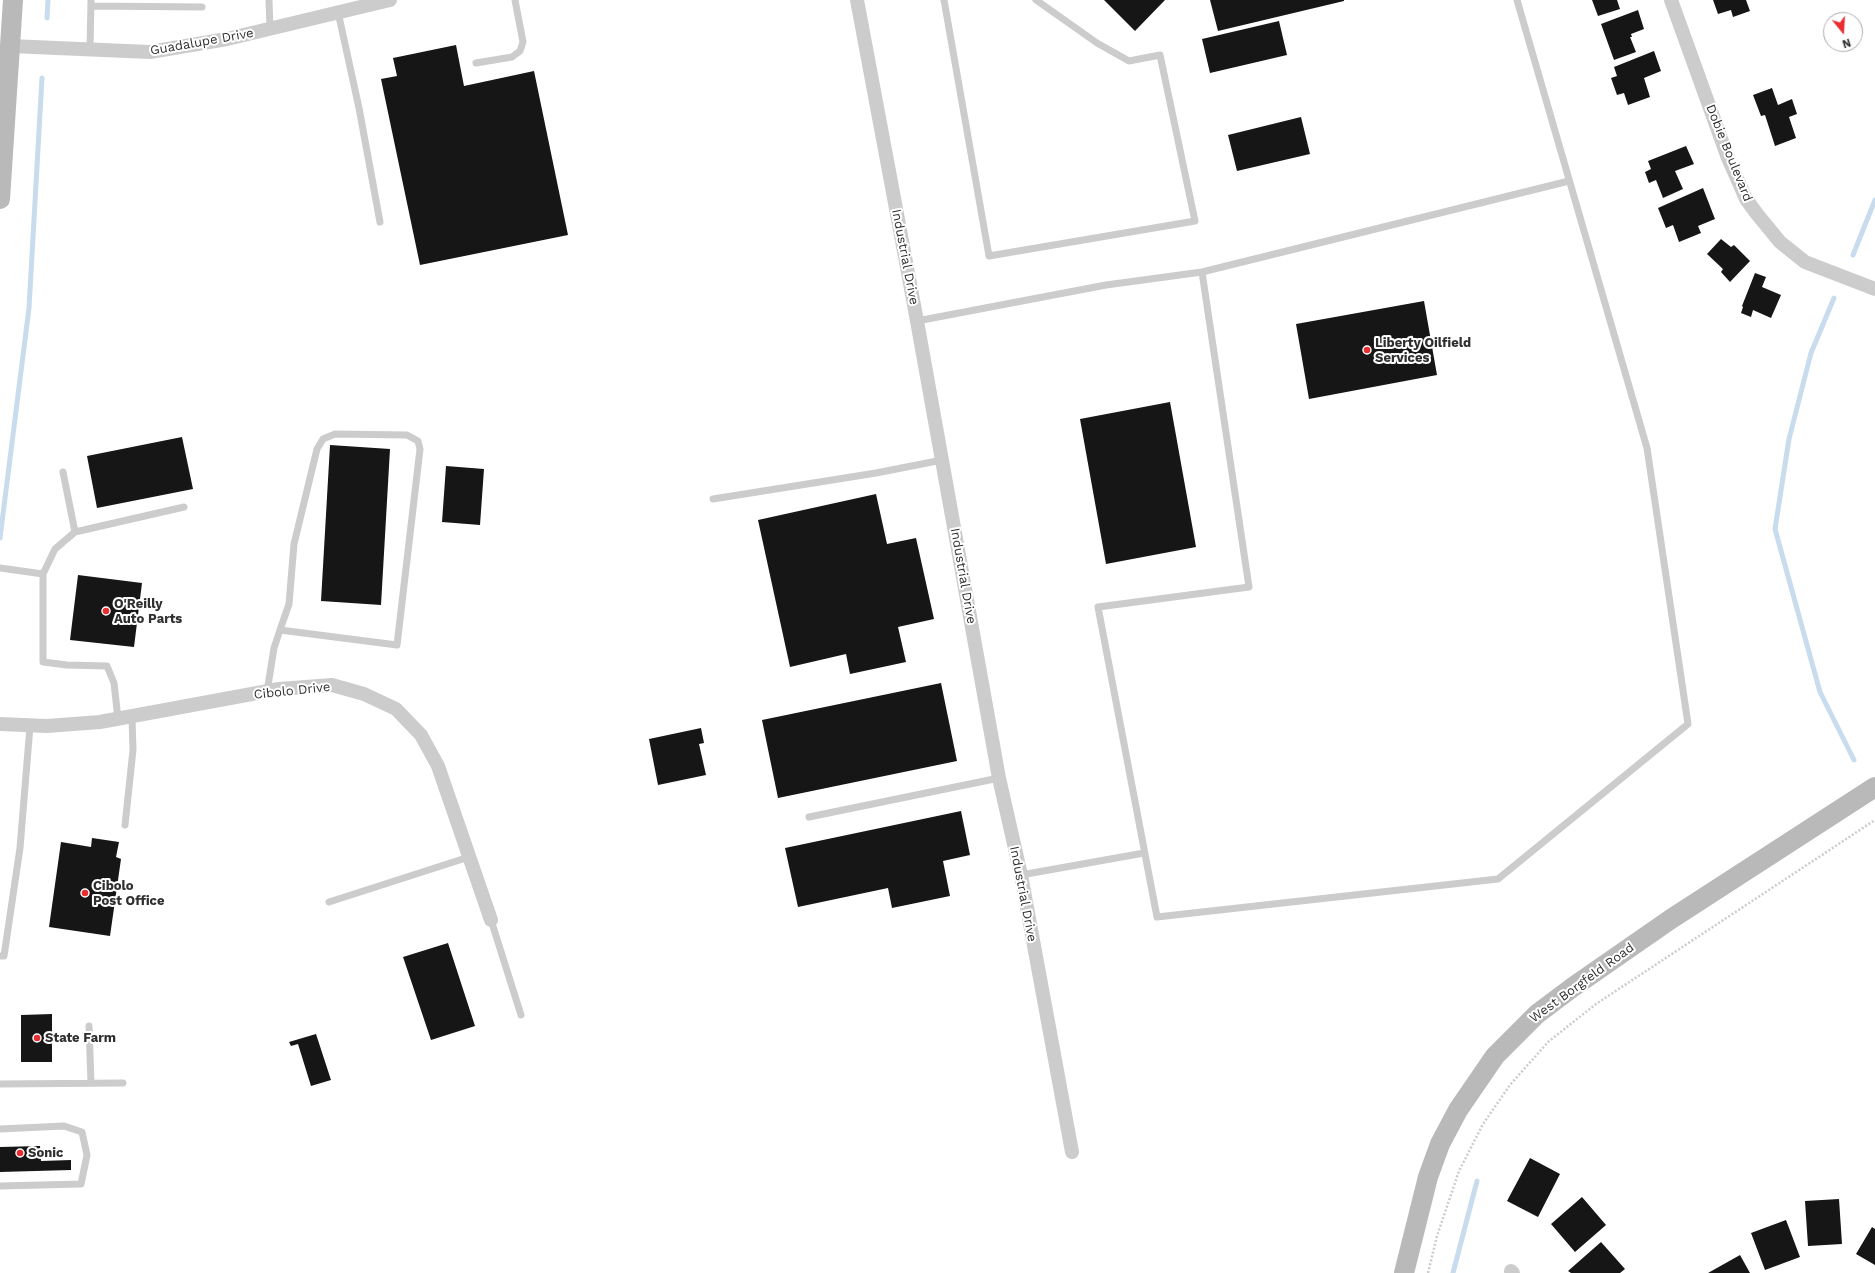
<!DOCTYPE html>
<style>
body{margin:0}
#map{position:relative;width:1875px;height:1273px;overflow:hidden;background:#fff;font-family:"Work Sans",sans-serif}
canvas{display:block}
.north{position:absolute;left:1823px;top:12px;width:40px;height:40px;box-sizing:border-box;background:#fff;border:1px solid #acacac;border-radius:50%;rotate:162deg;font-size:11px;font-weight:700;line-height:16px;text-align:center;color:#2f2f2f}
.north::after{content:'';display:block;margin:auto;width:14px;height:18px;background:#ea2d31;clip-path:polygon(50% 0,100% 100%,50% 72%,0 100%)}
</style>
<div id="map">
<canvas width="1875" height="1273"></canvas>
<div class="north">N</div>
</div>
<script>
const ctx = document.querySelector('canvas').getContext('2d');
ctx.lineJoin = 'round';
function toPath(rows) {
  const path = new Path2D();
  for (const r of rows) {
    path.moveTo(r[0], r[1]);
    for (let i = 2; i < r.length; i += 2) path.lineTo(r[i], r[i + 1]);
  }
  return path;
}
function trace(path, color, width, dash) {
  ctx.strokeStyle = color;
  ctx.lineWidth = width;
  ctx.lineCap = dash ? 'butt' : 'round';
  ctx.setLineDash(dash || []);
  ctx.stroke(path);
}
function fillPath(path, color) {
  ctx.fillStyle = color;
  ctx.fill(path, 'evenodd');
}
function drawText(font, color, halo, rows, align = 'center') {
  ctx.font = font + ' "Work Sans",sans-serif';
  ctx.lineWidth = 4;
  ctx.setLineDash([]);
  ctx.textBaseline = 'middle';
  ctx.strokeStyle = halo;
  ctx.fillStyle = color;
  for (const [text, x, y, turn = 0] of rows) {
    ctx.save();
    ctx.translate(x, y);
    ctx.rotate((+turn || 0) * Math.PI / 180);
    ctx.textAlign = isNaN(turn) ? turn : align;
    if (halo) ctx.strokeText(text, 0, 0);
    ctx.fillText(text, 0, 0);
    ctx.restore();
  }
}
const stream = toPath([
 [47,18,48,0],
 [1853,255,1875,200],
 [1834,298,1811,353,1789,439,1775,529,1820,692,1854,760],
 [0,538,29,308,42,78],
 [1453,1273,1477,1181]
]);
const building = toPath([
 [1104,0,1165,0,1135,31],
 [1210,0,1344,0,1344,1,1218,31],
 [1592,0,1617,0,1620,9,1598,16],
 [1713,0,1746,0,1750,11,1733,17,1731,10,1718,14],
 [1638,10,1644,29,1631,34,1632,37,1630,37,1636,52,1614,60,1601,24],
 [1279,21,1287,55,1210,73,1202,39],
 [456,45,464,86,534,71,568,235,420,265,381,79,397,76,393,58],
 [1654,51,1661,71,1644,78,1650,97,1628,105,1624,93,1617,95,1611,78,1617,76,1614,67],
 [1772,88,1778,105,1792,99,1797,114,1789,117,1796,138,1775,146,1765,115,1761,116,1753,95],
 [1301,117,1310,154,1237,171,1228,135],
 [1686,146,1694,164,1675,171,1683,189,1663,198,1656,180,1649,183,1645,172,1651,169,1648,161],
 [1703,188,1715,219,1698,226,1701,233,1679,242,1673,225,1666,228,1658,208],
 [1721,239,1731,247,1734,245,1750,261,1730,282,1721,272,1723,269,1707,254],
 [1755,273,1766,277,1762,287,1781,295,1771,318,1753,310,1751,317,1741,313,1743,307,1742,306],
 [1424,301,1437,375,1309,399,1296,324],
 [1170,402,1196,547,1106,564,1080,419],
 [182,437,193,489,97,508,87,456],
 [330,445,390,449,381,605,321,601],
 [446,466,484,469,480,525,442,522],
 [876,494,887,544,916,538,934,619,898,627,906,662,850,674,846,654,790,667,758,520],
 [78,575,142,583,134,647,70,640],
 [941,683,957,761,778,798,762,720],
 [701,728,704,743,699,744,706,775,658,785,649,739],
 [961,811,970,855,943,861,950,896,892,908,888,888,798,907,785,848],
 [92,838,119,842,116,857,121,859,110,936,49,927,61,842,91,847],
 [448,943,475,1026,431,1040,403,957],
 [52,1014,52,1062,21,1062,21,1015],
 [316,1034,331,1080,311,1086,298,1044,291,1046,289,1042],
 [40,1146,41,1161,71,1160,71,1170,0,1172,0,1147],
 [1530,1158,1560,1174,1538,1217,1507,1201],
 [1582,1197,1606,1225,1575,1252,1551,1224],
 [1839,1199,1842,1244,1808,1246,1805,1201],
 [1786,1220,1800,1257,1765,1270,1751,1233],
 [1872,1227,1875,1229,1875,1265,1856,1254],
 [1601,1242,1625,1269,1620,1273,1571,1273,1568,1271],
 [1740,1255,1750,1273,1708,1273]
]);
const path = toPath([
 [1428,1273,1437,1236,1459,1171,1483,1124,1510,1085,1548,1042,1596,1004,1875,820]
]);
const lane = toPath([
 [269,0,270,29],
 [944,0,989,256,1195,221,1160,55,1129,61,1097,43,1036,0],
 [91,6,202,7],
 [338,12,359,108,380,222],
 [90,50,91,0],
 [476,63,512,57,520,51,523,42,515,0],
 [1202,272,1569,181],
 [917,321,1106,285,1202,272,1249,587,1098,607,1157,917,1498,879,1688,724,1647,448,1517,0],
 [713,499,876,473,942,460],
 [75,532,184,507],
 [0,568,43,574,55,549,75,532,63,472],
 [43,574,43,662,67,665,107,666,114,683,118,719],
 [267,692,274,648,280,630,289,604,294,544,317,449,323,439,335,434,407,435,418,441,420,449,397,645,280,630],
 [809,817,999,778],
 [125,825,133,750,132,717],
 [1021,875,1144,853],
 [329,902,469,857],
 [491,920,521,1015],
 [0,956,4,956,20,848,30,726],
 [89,1026,91,1083],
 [0,1084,123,1083],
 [0,1129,64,1126,82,1132,87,1155,81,1184,0,1186]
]);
const street = toPath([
 [857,0,917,321,999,778,1021,875,1072,1152],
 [1671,0,1728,158,1746,199,1757,214,1780,242,1805,262,1875,289],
 [10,46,150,52,227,39,390,0],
 [0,724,47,726,100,722,279,689,332,685,364,694,396,709,421,735,438,766,491,920],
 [1511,1271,1513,1273]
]);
const secondary = toPath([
 [0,199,13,0],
 [1404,1273,1428,1177,1440,1144,1458,1110,1495,1056,1537,1014,1573,987,1671,919,1875,787]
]);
const markers = [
 [1367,350,4,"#ea2d31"],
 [106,611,4,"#ea2d31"],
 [85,893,4,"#ea2d31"],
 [37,1038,4,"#ea2d31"],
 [20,1153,4,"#ea2d31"]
];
const streetNames = [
 ["Guadalupe Drive",202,42,-10],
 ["Dobie Boulevard",1729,153,68],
 ["Industrial Drive",905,257,79],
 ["Industrial Drive",963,576,80],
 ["Cibolo Drive",292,691,-6],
 ["Industrial Drive",1023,894,79],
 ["West Borgfeld Road",1582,983,-36]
];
const poiNames = [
 ["Liberty Oilfield",1375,343],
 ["Services",1375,358],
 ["O'Reilly",114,604],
 ["Auto Parts",114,619],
 ["Cibolo",93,886],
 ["Post Office",93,901],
 ["State Farm",45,1038],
 ["Sonic",28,1153]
];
trace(stream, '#c8dced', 5);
fillPath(building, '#161616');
trace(path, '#ccc', 2.5, [2, 2]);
trace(lane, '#ccc', 7);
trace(street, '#ccc', 14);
trace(secondary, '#b9b9b9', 20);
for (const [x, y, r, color] of markers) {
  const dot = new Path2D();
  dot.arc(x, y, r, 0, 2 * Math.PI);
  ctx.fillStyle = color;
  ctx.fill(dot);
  trace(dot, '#fff', 1.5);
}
drawText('13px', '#2f2f2f', '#fff', streetNames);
drawText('bold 13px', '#2f2f2f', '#fff', poiNames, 'left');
</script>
